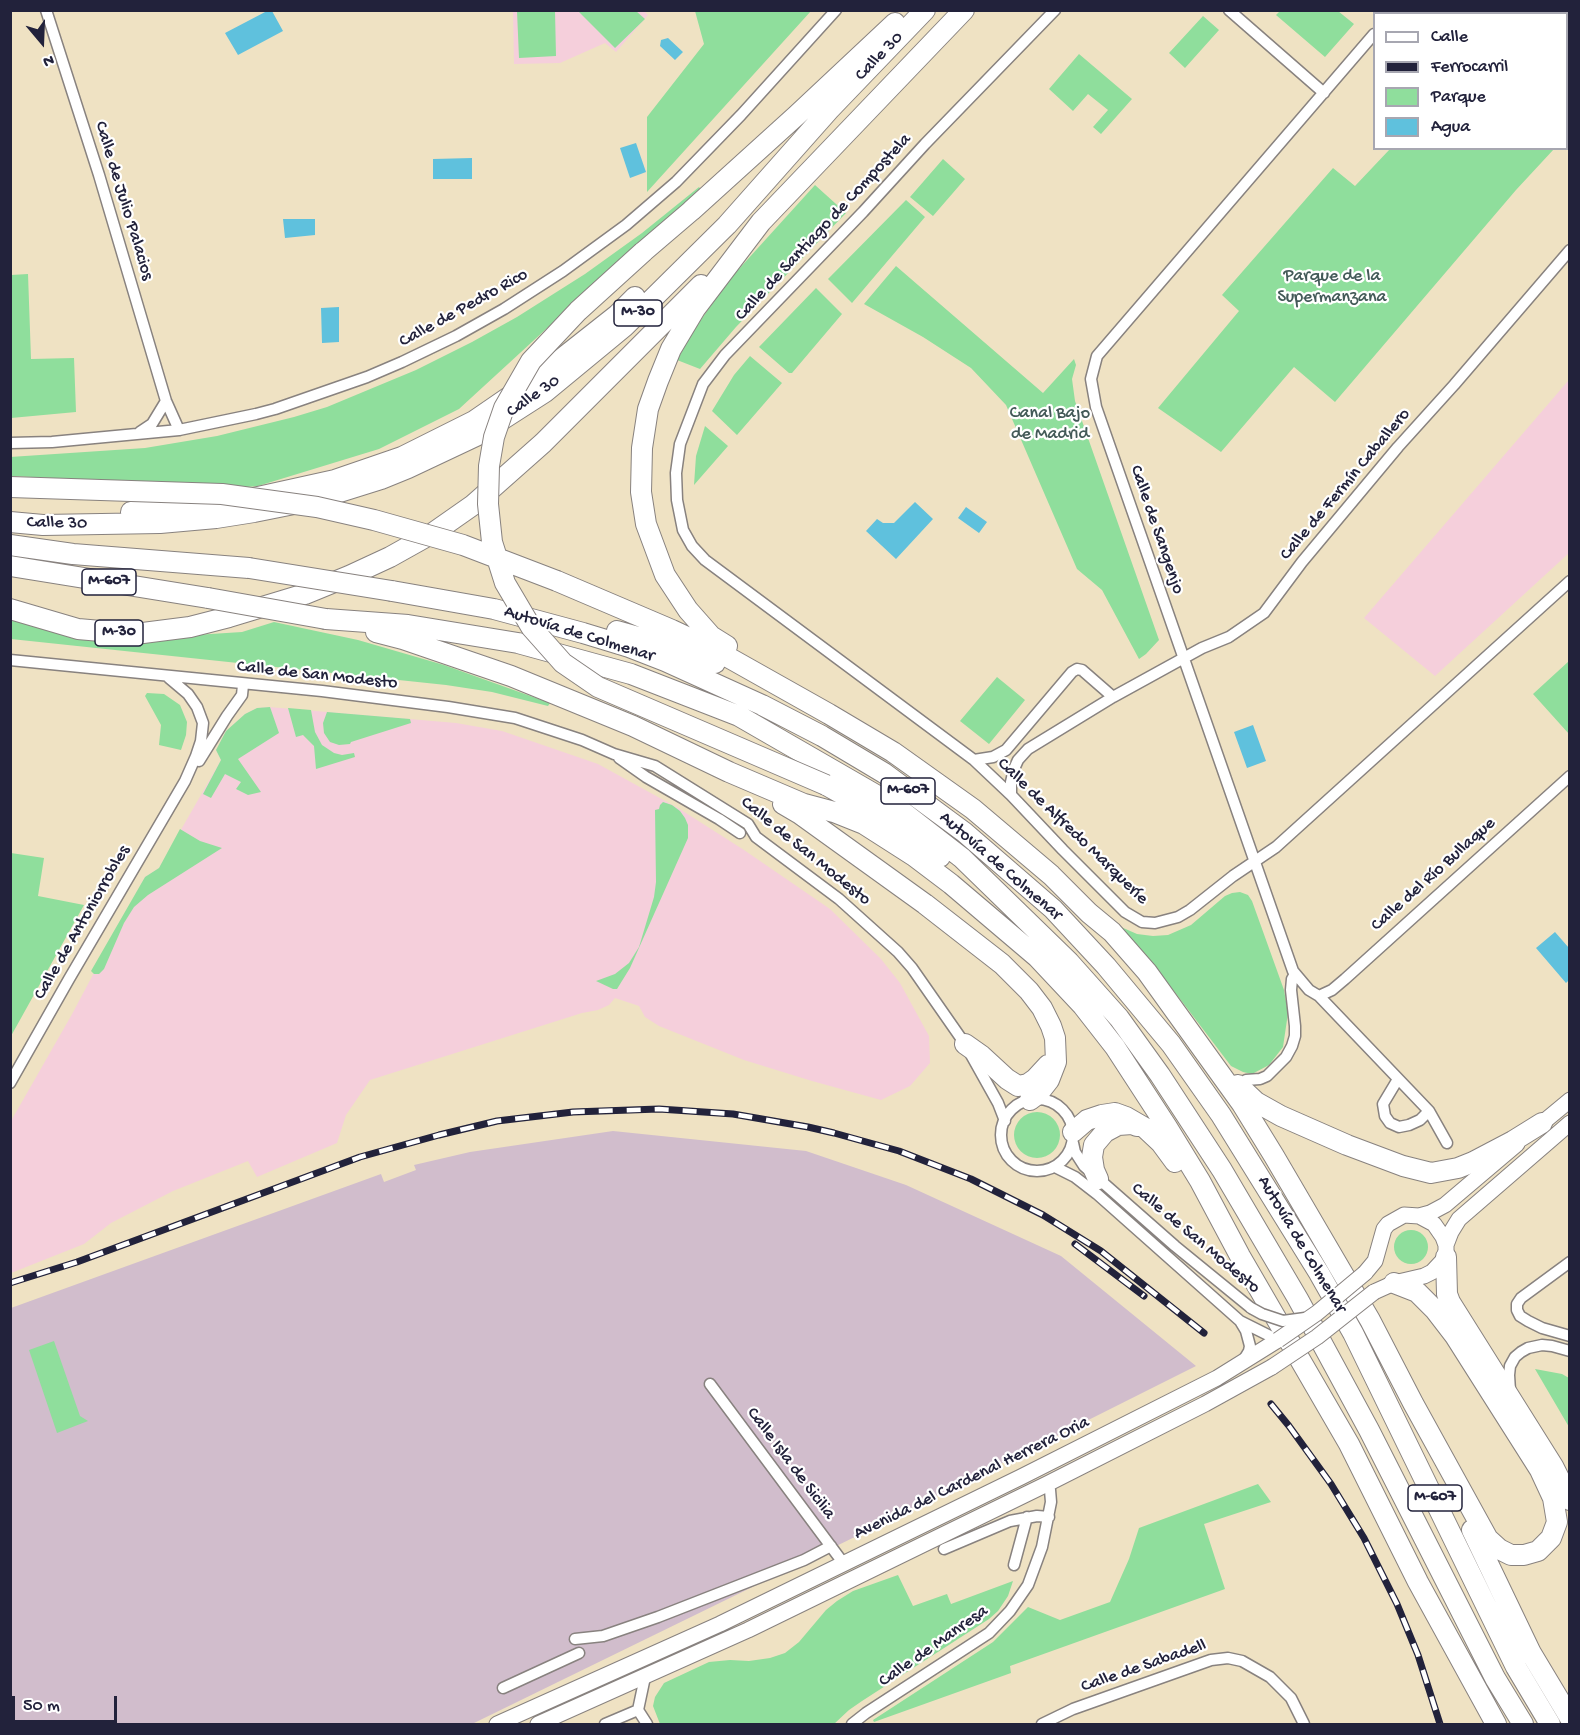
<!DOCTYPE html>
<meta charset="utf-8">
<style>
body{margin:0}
#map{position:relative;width:1580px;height:1735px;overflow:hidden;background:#efe2c3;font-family:"Gochi Hand",sans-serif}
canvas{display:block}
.frame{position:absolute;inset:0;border:12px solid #22223b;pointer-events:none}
.legend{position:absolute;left:1373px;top:12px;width:195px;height:138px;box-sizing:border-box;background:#fff;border:2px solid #a7a7b1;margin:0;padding:8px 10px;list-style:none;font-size:18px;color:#22223b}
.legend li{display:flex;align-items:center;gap:12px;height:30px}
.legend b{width:30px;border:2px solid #a7a7b1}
.north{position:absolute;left:12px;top:12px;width:60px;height:60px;-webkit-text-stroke:4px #fff;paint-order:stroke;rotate:161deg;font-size:16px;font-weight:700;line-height:24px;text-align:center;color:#22223b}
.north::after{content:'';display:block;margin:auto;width:21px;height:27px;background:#22223b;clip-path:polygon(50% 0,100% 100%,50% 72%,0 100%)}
.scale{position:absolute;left:12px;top:1696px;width:105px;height:27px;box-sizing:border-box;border:3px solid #22223b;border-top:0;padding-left:8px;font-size:18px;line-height:21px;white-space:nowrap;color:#22223b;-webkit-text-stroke:4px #fff;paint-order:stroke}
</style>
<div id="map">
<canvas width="1580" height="1735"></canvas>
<div class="frame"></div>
<ul class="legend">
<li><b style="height:8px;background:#fff"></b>Calle</li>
<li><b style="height:8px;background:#22223b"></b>Ferrocarril</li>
<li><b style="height:16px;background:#8fde9c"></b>Parque</li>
<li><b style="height:16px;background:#5fc1dd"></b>Agua</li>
</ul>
<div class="north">N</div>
<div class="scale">50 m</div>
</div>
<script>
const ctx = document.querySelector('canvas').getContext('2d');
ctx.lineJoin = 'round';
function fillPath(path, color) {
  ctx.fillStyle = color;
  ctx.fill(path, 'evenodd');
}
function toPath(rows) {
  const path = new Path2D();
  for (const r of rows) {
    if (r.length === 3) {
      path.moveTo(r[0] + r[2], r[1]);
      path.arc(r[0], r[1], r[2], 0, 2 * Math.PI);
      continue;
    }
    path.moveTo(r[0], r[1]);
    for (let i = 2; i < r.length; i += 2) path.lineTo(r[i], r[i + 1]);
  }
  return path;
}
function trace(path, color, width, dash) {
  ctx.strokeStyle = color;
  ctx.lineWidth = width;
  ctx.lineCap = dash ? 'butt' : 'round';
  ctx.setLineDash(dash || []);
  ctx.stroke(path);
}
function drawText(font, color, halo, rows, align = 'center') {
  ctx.font = font + ' "Gochi Hand",sans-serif';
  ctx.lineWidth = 4.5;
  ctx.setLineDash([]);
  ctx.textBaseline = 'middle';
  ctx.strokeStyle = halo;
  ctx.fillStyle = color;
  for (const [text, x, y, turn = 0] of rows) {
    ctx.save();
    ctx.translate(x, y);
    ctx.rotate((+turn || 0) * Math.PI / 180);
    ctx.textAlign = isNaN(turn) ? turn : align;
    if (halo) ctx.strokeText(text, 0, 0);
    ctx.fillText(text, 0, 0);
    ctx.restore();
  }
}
const built = toPath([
 [643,10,648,15,616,52,605,43,560,63,514,64,513,11],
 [1568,381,1570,382,1569,553,1435,676,1364,618],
 [269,707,456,723,502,731,598,764,678,808,744,850,830,909,881,959,900,983,929,1036,930,1063,910,1086,881,1100,812,1081,744,1060,659,1026,645,1017,639,1006,615,998,609,1005,598,1010,582,1013,370,1080,346,1115,337,1143,257,1177,248,1161,173,1191,111,1223,84,1244,11,1273,11,1121,71,1016,145,877,159,868,221,760,216,750,226,731,245,714,257,708]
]);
const industrial = toPath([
 [613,1131,806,1151,906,1185,1061,1256,1196,1366,867,1531,472,1724,11,1724,11,1308,381,1174,384,1182,416,1170,414,1165,470,1152]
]);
const green = toPath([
 [1501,10,1569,11,1570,133,1567,136,1566,14,1498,13],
 [517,11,555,11,556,56,519,58],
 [578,11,636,11,645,19,615,48],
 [695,11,811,11,647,192,647,117,704,44],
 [1280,11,1338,11,1354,24,1325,57,1276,15],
 [1203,16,1219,30,1185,68,1169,53],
 [1079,54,1132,99,1101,134,1093,127,1108,110,1088,94,1073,111,1049,89],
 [1390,149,1554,149,1516,190,1335,402,1294,367,1221,452,1158,408,1239,311,1222,295,1333,168,1355,186],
 [943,159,965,179,933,216,910,197],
 [815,185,846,213,736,327,700,369,677,360,696,327,728,281],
 [699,187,702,191,618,263,459,409,379,449,258,486,135,497,136,482,11,476,10,457,145,448,217,436,294,417,327,407,416,370,472,342,517,317,585,274,642,233],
 [906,200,925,217,852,303,828,279],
 [896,266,1043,393,1074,359,1076,365,1072,379,1075,401,1159,640,1146,654,1139,659,1102,590,1077,569,1006,405,971,368,923,337,864,304],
 [28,274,31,359,74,358,76,412,11,418,11,275],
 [816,288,842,314,792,373,789,373,759,347],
 [750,356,782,383,737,435,712,411,734,375],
 [705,426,728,446,694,485,696,456],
 [11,616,148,638,242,632,274,622,358,640,444,665,550,703,548,706,492,692,446,685,11,639],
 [1569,661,1569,734,1533,694],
 [997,677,1025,700,989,744,960,721],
 [147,693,164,694,180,705,187,722,186,735,181,750,159,745,161,725,145,696],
 [270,707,279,733,238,759,261,792,248,795,236,789,241,782,225,774,211,798,203,794,221,760,216,750,226,731,245,714,257,708],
 [288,708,311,710,315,732,322,745,334,753,342,755,354,753,355,757,316,769,314,746,303,735,296,737],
 [327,712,410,719,411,723,351,742,350,744,339,745,330,742,324,733,323,723],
 [663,802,672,805,680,811,685,818,688,825,688,838,630,968,617,989,613,989,596,981,615,974,629,963,639,947,654,897,656,882,655,810,659,809,660,805],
 [180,829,200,841,222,848,148,895,134,907,124,923,104,969,99,974,94,974,91,971,145,877,159,868],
 [11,853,44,858,38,896,84,905,11,1036],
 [1240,892,1248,895,1252,901,1284,990,1288,1013,1283,1047,1269,1065,1252,1074,1243,1072,1231,1066,1164,978,1121,927,1137,934,1153,936,1168,935,1191,925,1225,896,1232,893],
 [1037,1135,23],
 [1411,1247,17],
 [54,1341,80,1416,88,1421,57,1433,29,1350],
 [1535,1369,1562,1374,1569,1378,1569,1427],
 [1258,1484,1271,1502,1204,1524,1225,1589,1010,1666,1011,1673,874,1722,873,1720,993,1642,1028,1607,1060,1620,1110,1602,1129,1559,1139,1528],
 [898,1575,913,1606,947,1594,951,1604,1013,1581,1008,1596,998,1611,989,1619,862,1701,849,1710,834,1724,660,1724,653,1706,655,1697,664,1683,709,1662,730,1660,749,1661,770,1658,785,1653,799,1642,826,1610,837,1601,853,1591]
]);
const water = toPath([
 [267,11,272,11,283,31,238,55,225,33],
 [668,38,683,52,675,60,660,46,661,40],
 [636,143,646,172,630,178,620,148],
 [472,158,472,179,433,179,433,159],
 [283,219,315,219,315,235,285,238],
 [339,307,339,342,322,343,321,308],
 [915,502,933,519,896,559,866,531,877,519,883,523,894,523],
 [966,507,987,522,979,533,958,518],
 [1253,725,1266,761,1247,768,1234,732],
 [1555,932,1569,948,1569,980,1566,983,1536,948]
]);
const street = toPath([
 [46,10,99,175,166,401,179,430],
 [1055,10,925,144,863,212,725,355,703,384,680,444,676,473,677,500,683,530,692,546,705,560,974,760,1011,795,1063,850,1125,912,1142,922,1155,923,1178,917,1190,910,1233,876,1276,847,1570,581],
 [1229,10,1324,93],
 [1393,14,1395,10],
 [1374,34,1097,356,1091,379,1096,407,1293,971,1309,990,1319,996,1429,1111,1447,1143],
 [140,432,152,424,166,401],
 [10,443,52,442,179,430,256,414,275,409,367,377,402,362,456,336,504,309,563,271,626,225,676,182,741,115,836,10],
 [10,660,322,691,448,707,515,718,582,740,614,754,655,766,748,824,756,837,839,899,898,952,912,968,965,1044,998,1103,1005,1121],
 [619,758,646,777,719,819,740,833],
 [974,760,993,757,1006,750,1072,672,1077,669,1082,670,1113,697],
 [199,761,227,716,242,695,243,685],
 [1011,795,1011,782,1014,769,1018,760,1028,749,1113,697,1202,648,1229,637,1264,613,1302,562,1398,447,1454,385,1570,250],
 [1319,996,1332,990,1345,979,1570,776],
 [1398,1079,1383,1104,1385,1116,1390,1123,1399,1127,1409,1125,1420,1120,1429,1111],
 [1246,1080,1260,1079,1267,1076,1286,1057,1292,1046,1295,1036,1295,1026,1291,990,1292,979,1295,974],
 [10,1083,69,979,185,781,196,756,201,741,203,723,197,707,188,694,169,678],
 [1037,1135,36],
 [1073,1143,1075,1152,1084,1166,1175,1246,1251,1308],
 [1055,1167,1075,1177,1097,1194,1240,1321,1278,1340],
 [1570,1262,1521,1298,1517,1304,1517,1310,1520,1316,1528,1321,1542,1328,1570,1336],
 [1240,1321,1246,1331,1250,1346,1249,1351,1243,1361],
 [710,1384,844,1564],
 [1510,1391,1509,1375,1510,1366,1515,1357,1521,1352,1528,1348,1542,1345,1552,1346,1570,1351],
 [944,1549,1010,1521,1037,1516,1049,1517],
 [1014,1565,1027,1517],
 [575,1639,603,1636,658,1617,804,1560,831,1546],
 [645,1677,638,1710,647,1724],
 [503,1688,579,1653],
 [605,1724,638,1710],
 [852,1724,866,1713,989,1633,1010,1611,1028,1585,1042,1547,1051,1502,1050,1490,1047,1484],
 [1042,1724,1073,1709,1211,1660,1228,1658,1242,1661,1270,1677,1291,1698,1304,1724]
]);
const secondary = toPath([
 [1535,1129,1570,1100],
 [1419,1216,1430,1213,1445,1205,1517,1144],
 [1365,1273,1375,1261,1384,1229,1388,1224,1404,1215,1419,1216,1434,1224,1443,1237,1446,1245],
 [1374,1292,1394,1283,1424,1276,1432,1272,1446,1257,1446,1245,1451,1232,1459,1219,1570,1123],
 [497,1724,720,1624,1021,1477,1217,1378,1278,1340],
 [538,1724,748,1630,1047,1484,1205,1404,1272,1367]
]);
const highway = toPath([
 [643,252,691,211,797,115,895,23],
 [131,512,176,508,249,499,335,480,402,457,474,421,541,375,617,315,635,297],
 [10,522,43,525,160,523,216,518,254,512,314,500,381,479,408,468,478,435,545,392,625,326,727,225,829,110,925,10],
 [10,545,73,554,249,568],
 [10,566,208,598],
 [557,581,672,630,717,651,829,714,893,752,973,809,1051,875,1089,913,1112,932,1147,972,1206,1054,1242,1104,1274,1156,1370,1320,1413,1403,1488,1539,1499,1549,1511,1555,1524,1555,1538,1551,1551,1538,1557,1522,1553,1498,1540,1470,1455,1336,1435,1310,1417,1292,1394,1283],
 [392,591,494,609,583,633,629,647,665,661,762,705,822,736,884,773,964,832,1053,909,1106,966,1171,1044,1221,1115,1319,1273,1353,1333,1516,1667,1550,1724],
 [10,609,78,629,135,634,190,627,229,617,305,594,349,576,390,557,433,533,473,505,543,443,701,285],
 [326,619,408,625,518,643,631,674,739,716,895,806,962,858,1069,962,1119,1018,1160,1075,1222,1170,1298,1299,1369,1430,1495,1678,1523,1724],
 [617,631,670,646,715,663],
 [376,632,403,639,511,676,633,726,729,772,804,804,834,812,864,824,914,856,951,884,1037,957,1083,1006,1115,1047,1167,1127,1200,1181,1240,1256,1349,1444,1418,1582,1496,1724],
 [727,646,711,636,688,610,665,575,646,524,641,492,642,448,648,409,658,381,671,349,695,309,761,222,964,10],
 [826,785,885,818,940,857],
 [783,804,800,814,925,904,1002,964,1029,991,1042,1008,1051,1026,1055,1038,1056,1062,1049,1080,1038,1094,1030,1100],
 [965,1044,982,1056,1007,1079,1018,1086,1028,1084,1035,1079,1048,1065],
 [1238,1085,1256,1102,1281,1116,1347,1145,1403,1166,1431,1173,1458,1168,1473,1162,1513,1141,1542,1123],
 [1073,1132,1087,1120,1102,1115,1115,1113,1126,1117,1145,1128,1161,1143,1175,1162],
 [1098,1179,1094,1170,1092,1157,1094,1145,1105,1132,1118,1125,1132,1124,1137,1126],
 [1446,1257,1447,1294,1450,1302,1553,1466,1570,1500],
 [1472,1530,1531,1653,1570,1718]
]);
const rail = toPath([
 [1075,1244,1144,1296],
 [10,1283,77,1262,360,1157,439,1135,497,1121,573,1112,659,1109,689,1111,733,1114,808,1127,834,1133,899,1151,971,1179,1043,1215,1101,1251,1204,1333],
 [1271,1404,1289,1426,1331,1484,1364,1538,1397,1604,1418,1655,1440,1724]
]);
const streetBridge = toPath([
 [1251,1308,1262,1314,1283,1321,1305,1318]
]);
const secondaryBridge = toPath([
 [1278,1340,1317,1313,1365,1273],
 [1272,1367,1317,1337,1374,1292]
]);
const highwayBridge = toPath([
 [643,252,578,311,531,361,504,408,494,437,489,466,488,504,492,542,505,583,531,627,563,663,598,687,826,785],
 [10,487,222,494,317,507,374,520,463,545,557,581],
 [249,568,392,591],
 [208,598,326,619]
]);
const shields = [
 [638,313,48],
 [109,582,54],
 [119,633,48],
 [908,791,54],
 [1435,1498,54]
];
const shieldNames = [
 ["M-30",638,313],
 ["M-607",109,582],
 ["M-30",119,633],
 ["M-607",908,791],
 ["M-607",1435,1498]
];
const streetNames = [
 ["Calle 30",880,57,-46],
 ["Calle de Julio Palacios",123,201,73],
 ["Calle de Santiago de Compostela",824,228,-47],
 ["Calle de Pedro Rico",464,309,-29],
 ["Calle 30",534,397,-35],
 ["Calle de Fermín Caballero",1346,485,-50],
 ["Calle 30",57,524,1],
 ["Calle de Sangenjo",1156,530,71],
 ["Autovía de Colmenar",579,635,17],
 ["Calle de San Modesto",317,676,6],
 ["Calle de Alfredo Marqueríe",1072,832,44],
 ["Calle de San Modesto",805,852,39],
 ["Autovía de Colmenar",1000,867,41],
 ["Calle del Río Bullaque",1434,875,-42],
 ["Calle de Antoniorrobles",83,923,-60],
 ["Calle de San Modesto",1195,1239,40],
 ["Autovía de Colmenar",1301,1245,59],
 ["Calle Isla de Sicilia",790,1464,53],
 ["Avenida del Cardenal Herrera Oria",972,1479,-26],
 ["Calle de Manresa",934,1647,-35],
 ["Calle de Sabadell",1144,1667,-19]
];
const parkNames = [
 ["Parque de la",1332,277],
 ["Supermanzana",1332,298],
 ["Canal Bajo",1050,414],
 ["de Madrid",1050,435]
];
fillPath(built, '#f5cfdb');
fillPath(industrial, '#d1bdcc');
fillPath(green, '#8fde9c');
fillPath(water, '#5fc1dd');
trace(street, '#88827f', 13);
trace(secondary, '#88827f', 17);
trace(highway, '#88827f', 22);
trace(street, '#fff', 10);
trace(secondary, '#fff', 15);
trace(highway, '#fff', 20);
trace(rail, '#22223b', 7);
trace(rail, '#fff', 4.5, [14]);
trace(streetBridge, '#88827f', 13, []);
trace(secondaryBridge, '#88827f', 17, []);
trace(highwayBridge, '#88827f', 22, []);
trace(streetBridge, '#fff', 10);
trace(secondaryBridge, '#fff', 15);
trace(highwayBridge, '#fff', 20);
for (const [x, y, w] of shields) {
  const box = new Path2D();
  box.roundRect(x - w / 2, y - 13, w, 26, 4.5);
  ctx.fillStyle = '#fff';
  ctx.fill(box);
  trace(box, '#22223b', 1.5);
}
drawText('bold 16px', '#22223b', null, shieldNames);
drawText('18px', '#22223b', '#fff', streetNames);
drawText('18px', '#435a58', '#fff', parkNames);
</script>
